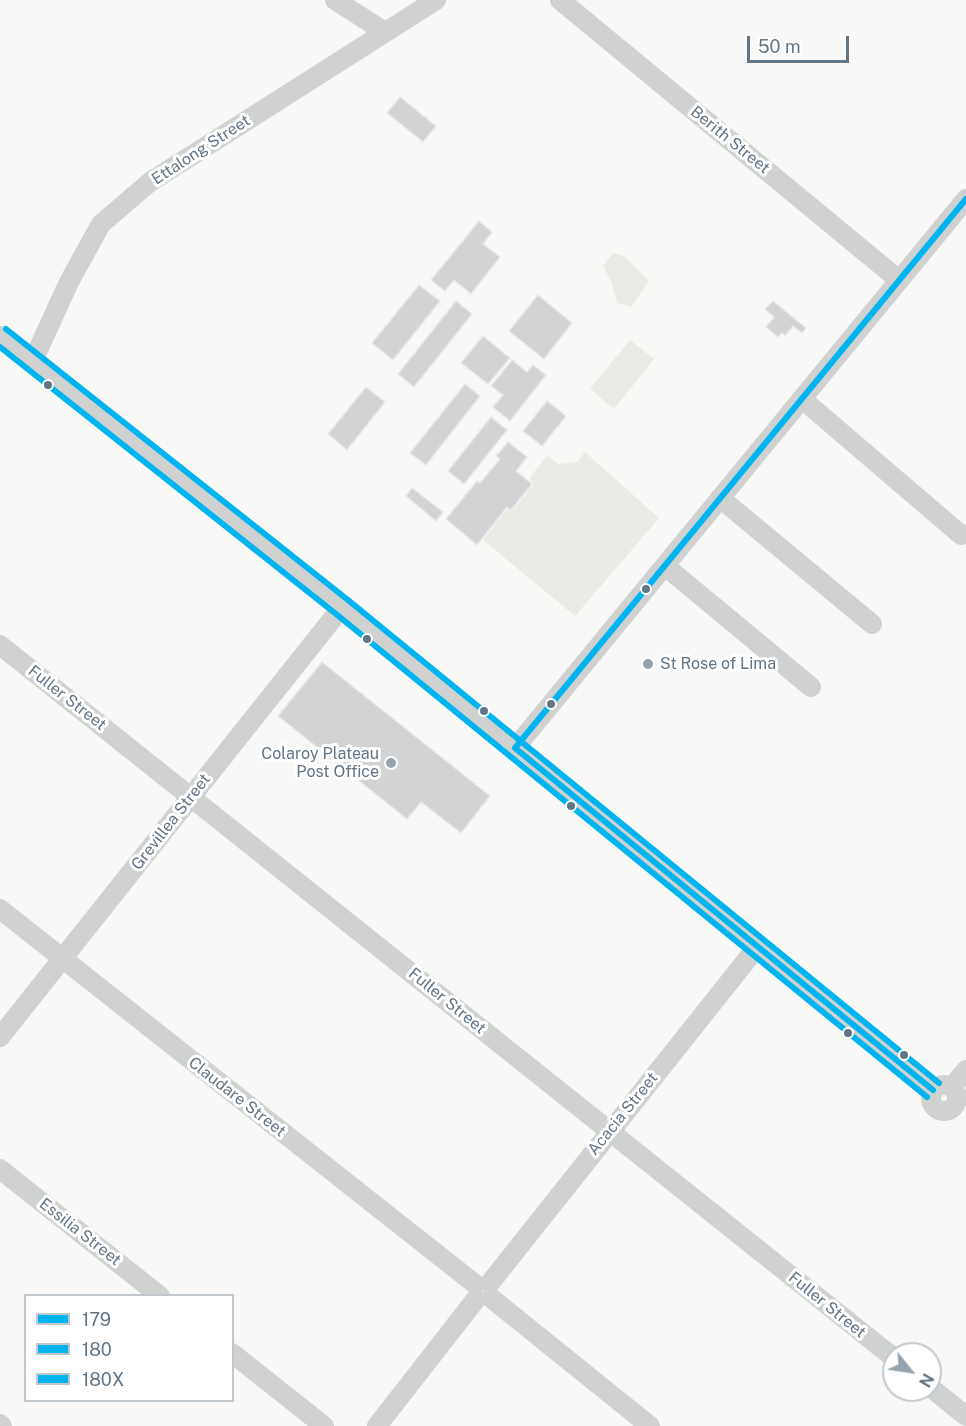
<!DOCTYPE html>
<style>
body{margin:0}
#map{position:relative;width:966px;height:1426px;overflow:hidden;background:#f8f8f7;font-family:"Public Sans",sans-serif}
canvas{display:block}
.legend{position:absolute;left:24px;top:1294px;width:210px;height:108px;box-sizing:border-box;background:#fff;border:2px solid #c0c8ce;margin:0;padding:8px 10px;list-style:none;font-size:18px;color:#617584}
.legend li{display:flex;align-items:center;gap:12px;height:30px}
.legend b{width:30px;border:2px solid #c0c8ce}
.north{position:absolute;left:882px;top:1342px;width:60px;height:60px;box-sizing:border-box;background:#fff;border:2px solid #c0c8ce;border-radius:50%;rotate:120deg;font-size:16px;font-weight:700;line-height:24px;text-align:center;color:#617584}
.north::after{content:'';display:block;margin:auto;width:21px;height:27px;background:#96a3ac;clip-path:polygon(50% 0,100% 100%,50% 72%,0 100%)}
.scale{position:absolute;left:747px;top:36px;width:102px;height:27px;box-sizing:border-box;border:3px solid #617584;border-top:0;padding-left:8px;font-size:18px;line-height:21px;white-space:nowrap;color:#617584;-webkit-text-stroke:4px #fff;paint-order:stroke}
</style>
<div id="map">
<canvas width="966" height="1426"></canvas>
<ul class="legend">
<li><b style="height:8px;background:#00b5ef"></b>179</li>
<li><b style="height:8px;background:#00b5ef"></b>180</li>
<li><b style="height:8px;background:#00b5ef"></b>180X</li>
</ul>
<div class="north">N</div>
<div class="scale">50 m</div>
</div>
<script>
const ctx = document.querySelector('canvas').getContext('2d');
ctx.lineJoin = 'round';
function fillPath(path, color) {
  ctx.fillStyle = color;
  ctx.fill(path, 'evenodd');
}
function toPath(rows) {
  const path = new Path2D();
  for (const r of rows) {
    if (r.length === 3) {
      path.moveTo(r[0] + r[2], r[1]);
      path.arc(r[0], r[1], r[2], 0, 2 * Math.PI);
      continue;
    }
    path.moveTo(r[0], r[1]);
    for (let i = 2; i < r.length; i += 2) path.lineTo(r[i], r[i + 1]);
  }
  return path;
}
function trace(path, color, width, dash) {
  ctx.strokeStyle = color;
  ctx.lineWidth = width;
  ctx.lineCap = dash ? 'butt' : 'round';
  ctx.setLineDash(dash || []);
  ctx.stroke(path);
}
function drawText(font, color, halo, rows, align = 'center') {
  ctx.font = font + ' "Public Sans",sans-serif';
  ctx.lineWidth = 6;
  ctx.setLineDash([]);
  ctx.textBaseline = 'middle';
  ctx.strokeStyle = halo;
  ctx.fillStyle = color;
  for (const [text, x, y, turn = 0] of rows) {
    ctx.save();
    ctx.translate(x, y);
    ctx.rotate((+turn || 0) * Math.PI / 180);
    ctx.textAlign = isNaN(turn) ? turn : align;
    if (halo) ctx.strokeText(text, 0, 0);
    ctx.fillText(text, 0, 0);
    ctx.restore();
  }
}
const green = toPath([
 [613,253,624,256,649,281,631,307,617,303,611,281,603,266],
 [630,340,654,359,614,409,590,389],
 [585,452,659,518,575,616,483,540,508,508,512,511,534,484,529,479,547,455,558,464,577,462]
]);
const building = toPath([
 [400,97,436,126,423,142,387,113,400,97],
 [479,221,492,232,483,244,500,257,471,294,454,280,445,291,431,280,479,221],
 [419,285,440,301,393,360,372,343,419,285],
 [538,295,572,323,544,359,509,331,538,295],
 [456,301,472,314,414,387,398,374,456,301],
 [773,301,806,328,802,333,793,326,785,336,782,333,778,337,766,327,774,317,765,309,773,301],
 [483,336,510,358,488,384,461,363,483,336],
 [512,360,527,372,533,365,546,375,510,421,493,407,503,395,491,386,512,360],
 [465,384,480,396,426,465,410,453,465,384],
 [366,387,385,402,347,450,328,434,366,387],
 [547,401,566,416,542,446,523,431,547,401],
 [491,417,507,430,464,484,448,471,491,417],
 [508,442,527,457,516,471,532,484,511,510,507,507,477,545,446,519,477,481,480,483,500,459,496,456,508,442],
 [412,488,443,512,436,521,406,496,412,488],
 [322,662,490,796,461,833,421,802,407,819,278,716,322,662]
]);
const minor = toPath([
 [335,0,385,32],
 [560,0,899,280],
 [0,336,342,607,933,1090],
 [32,363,69,282,101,224,150,182,436,0],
 [802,399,961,535],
 [720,498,872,624],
 [665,566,811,687],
 [0,645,894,1358],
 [515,748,966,199],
 [0,909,475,1284],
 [0,1037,342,607],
 [944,1098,13],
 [952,1087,966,1070],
 [0,1169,160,1296],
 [490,1283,757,947],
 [491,1298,650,1426],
 [232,1353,324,1426],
 [930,1387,966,1416],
 [0,1424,2,1426],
 [377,1426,476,1299]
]);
const bus1 = toPath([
 [515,748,966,199],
 [515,748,933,1090]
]);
const bus2 = toPath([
 [0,347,336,614,927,1097]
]);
const bus3 = toPath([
 [6,329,348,600,939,1083]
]);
const markers = [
 [48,385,5,"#617584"],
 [646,589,5,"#617584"],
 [367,639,5,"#617584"],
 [648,664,6,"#96a3ac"],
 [551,704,5,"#617584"],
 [484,711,5,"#617584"],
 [391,763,6,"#96a3ac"],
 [571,806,5,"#617584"],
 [848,1033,5,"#617584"],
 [904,1055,5,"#617584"]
];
const streetNames = [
 ["Berith Street",730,140,39],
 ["Ettalong Street",201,150,-33],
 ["Fuller Street",67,698,38],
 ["Grevillea Street",171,822,-52],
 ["Fuller Street",447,1001,39],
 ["Claudare Street",237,1097,38],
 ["Acacia Street",623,1114,-51],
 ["Essilia Street",80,1232,38],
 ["Fuller Street",827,1305,39]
];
const poiNames = [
 ["St Rose of Lima",660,664],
 ["Colaroy Plateau",379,754,"right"],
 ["Post Office",379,772,"right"]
];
fillPath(green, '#e8ece5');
fillPath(building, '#d1d3d4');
trace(building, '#e8e8e7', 1.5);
trace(minor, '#d0d2d2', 20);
trace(bus1, '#00b5ef', 6);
trace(bus2, '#00b5ef', 6);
trace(bus3, '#00b5ef', 6);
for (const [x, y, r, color] of markers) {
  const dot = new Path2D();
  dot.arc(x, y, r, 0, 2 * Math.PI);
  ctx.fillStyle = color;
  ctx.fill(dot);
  trace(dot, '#fff', 2);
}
drawText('16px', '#617584', '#fff', streetNames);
drawText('16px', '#617584', '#fff', poiNames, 'left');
</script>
